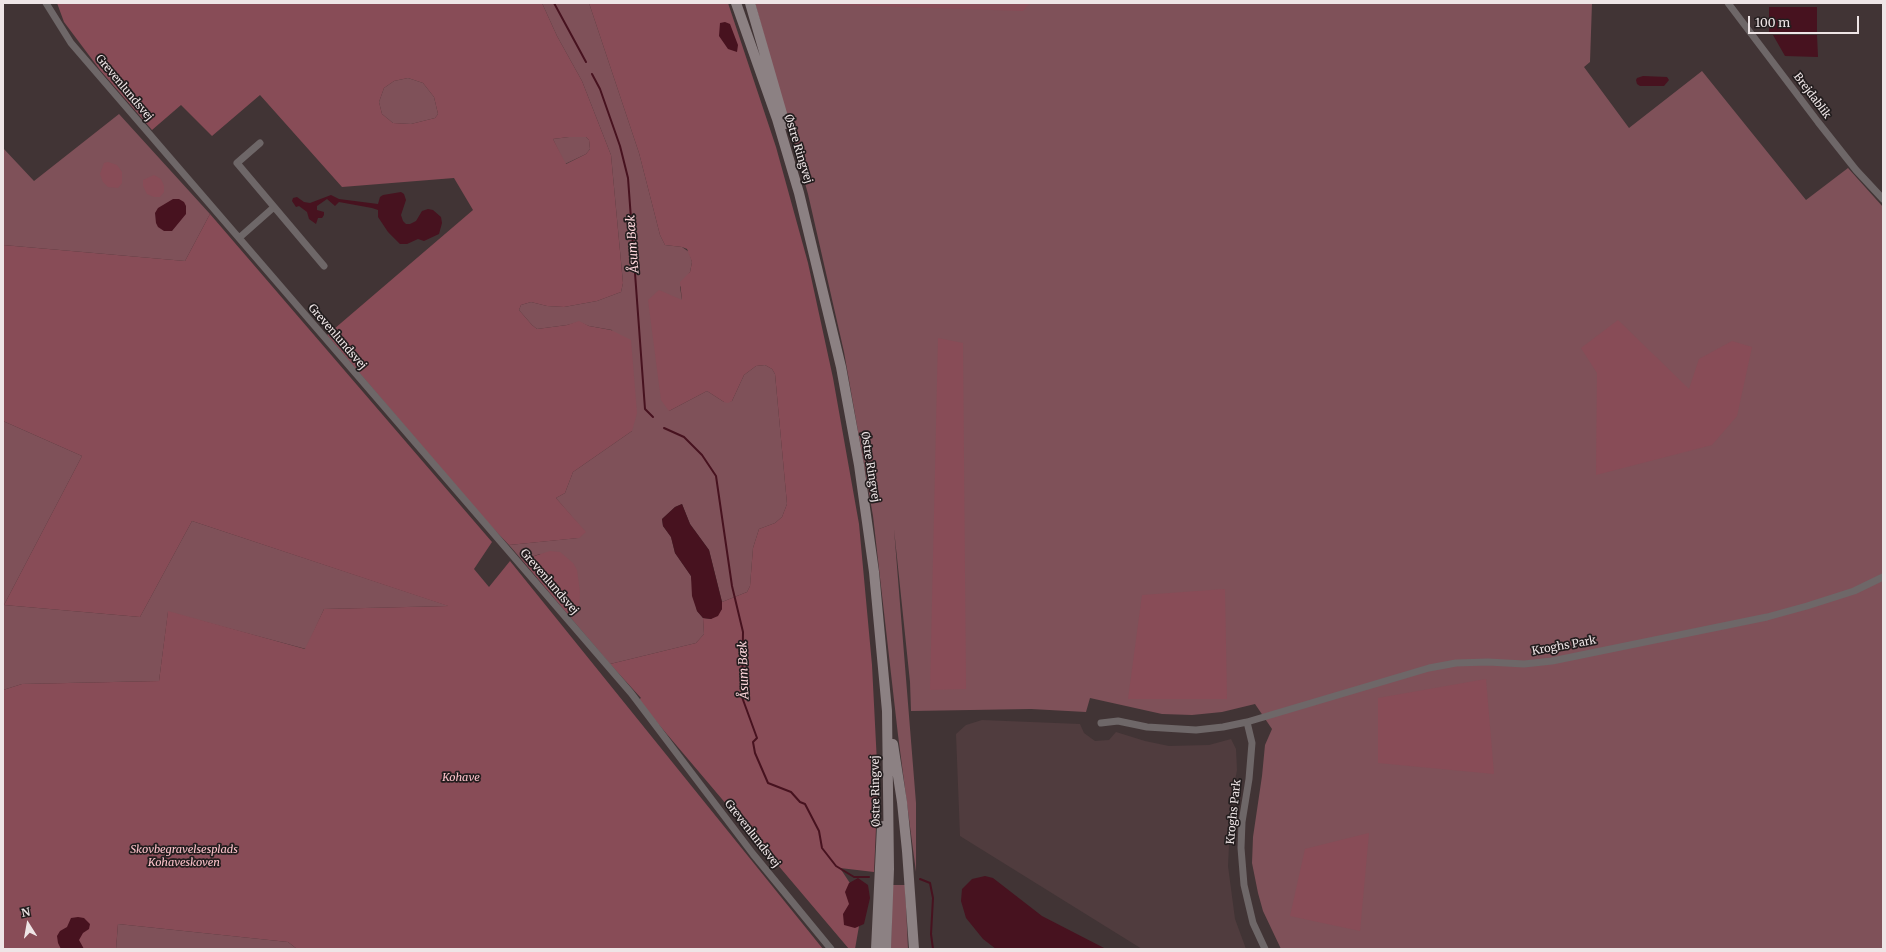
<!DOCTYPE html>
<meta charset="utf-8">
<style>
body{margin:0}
#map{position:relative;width:1886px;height:952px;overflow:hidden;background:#413435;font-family:Merriweather,serif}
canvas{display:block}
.frame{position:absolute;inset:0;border:4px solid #eee5e6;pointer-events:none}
.north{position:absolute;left:8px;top:904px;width:40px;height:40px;-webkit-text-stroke:3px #231d1e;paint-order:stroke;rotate:349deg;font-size:11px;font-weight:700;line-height:16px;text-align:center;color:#eee5e6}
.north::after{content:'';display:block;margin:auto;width:14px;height:18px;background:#eee5e6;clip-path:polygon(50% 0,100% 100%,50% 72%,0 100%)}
.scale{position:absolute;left:1748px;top:16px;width:111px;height:18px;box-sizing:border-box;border:2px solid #eee5e6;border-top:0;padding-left:5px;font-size:12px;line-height:14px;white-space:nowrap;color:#eee5e6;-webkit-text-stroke:3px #231d1e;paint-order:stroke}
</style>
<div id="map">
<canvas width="1886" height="952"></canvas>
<div class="frame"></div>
<div class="north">N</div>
<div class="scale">100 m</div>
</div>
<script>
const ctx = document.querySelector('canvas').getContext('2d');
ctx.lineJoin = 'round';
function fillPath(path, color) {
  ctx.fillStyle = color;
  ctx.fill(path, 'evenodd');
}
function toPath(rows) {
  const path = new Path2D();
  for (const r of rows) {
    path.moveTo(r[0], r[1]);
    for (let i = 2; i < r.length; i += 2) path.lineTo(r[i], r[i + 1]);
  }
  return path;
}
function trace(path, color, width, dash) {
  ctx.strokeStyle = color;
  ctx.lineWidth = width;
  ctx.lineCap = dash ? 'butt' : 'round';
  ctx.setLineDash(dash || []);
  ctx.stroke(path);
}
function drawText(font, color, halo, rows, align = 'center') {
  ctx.font = font + ' Merriweather,serif';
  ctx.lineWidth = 3.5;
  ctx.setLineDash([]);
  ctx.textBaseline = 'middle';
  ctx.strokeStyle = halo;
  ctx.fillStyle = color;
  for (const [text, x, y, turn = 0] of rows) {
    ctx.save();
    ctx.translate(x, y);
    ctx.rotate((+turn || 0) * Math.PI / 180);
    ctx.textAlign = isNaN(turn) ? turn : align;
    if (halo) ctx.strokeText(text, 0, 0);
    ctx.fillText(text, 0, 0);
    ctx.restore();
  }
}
const built = toPath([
 [982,720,1080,724,1084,733,1095,741,1109,740,1116,732,1145,741,1169,746,1209,745,1231,739,1236,749,1237,770,1231,803,1228,866,1235,919,1246,949,1142,949,960,836,956,734,966,725]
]);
const green = toPath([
 [542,3,589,3,639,153,660,235,665,245,682,247,689,252,692,262,690,272,680,287,682,300,669,411,707,391,724,402,732,401,744,375,756,366,765,365,772,369,775,374,787,504,782,517,775,523,759,529,753,548,750,586,747,592,722,602,709,550,690,524,682,504,675,507,662,519,663,526,671,537,675,553,691,576,697,611,703,618,704,634,696,643,610,664,570,617,579,609,540,554,522,560,509,545,578,538,585,532,556,498,565,493,573,472,632,431,612,330,589,326,579,322,567,325,537,329,532,325,519,310,521,305,531,302,547,306,564,307,597,301,621,292,623,283,611,155,582,81,557,36],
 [755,3,1592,3,1590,62,1584,67,1629,128,1702,71,1806,200,1848,168,1883,207,1883,949,1281,949,1263,911,1258,893,1252,863,1253,837,1262,776,1265,745,1272,729,1255,704,1222,712,1192,715,1162,714,1090,698,1086,712,1031,709,911,711,910,682,894,529,916,803,916,872,898,735,873,516,844,352,808,194],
 [408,78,423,83,434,97,438,114,435,118,411,124,393,123,382,114,379,102,384,88,394,81],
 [119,114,210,214,185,261,3,245,3,148,34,181],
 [569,137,586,137,589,140,590,149,586,154,565,164,553,139],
 [3,421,82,456,4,605,140,617,192,521,449,606,324,609,306,649,168,612,159,681,22,684,3,690],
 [892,885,905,885,908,949,891,949],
 [118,924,288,942,297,949,116,949]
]);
const forest = toPath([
 [57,3,542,3,557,36,582,81,611,155,623,283,621,292,597,301,564,307,547,306,531,302,521,305,519,310,532,325,537,329,567,325,579,321,589,326,611,330,631,340,637,413,632,431,573,472,565,493,556,498,586,532,579,538,509,545,485,520,327,335,473,210,454,178,342,187,260,95,212,136,181,105,152,130,100,70,64,22],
 [408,78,423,83,434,97,438,114,435,118,411,124,393,123,382,114,379,102,384,88,394,81],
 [569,137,586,137,589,140,590,149,586,154,566,164,553,139],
 [589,3,728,3,776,147,808,263,833,378,859,524,872,665,878,783,874,872,840,868,863,903,855,949,849,949,638,700,641,698,610,664,696,643,704,634,703,618,711,619,722,609,722,602,747,592,750,586,753,548,759,529,775,523,782,517,787,504,775,374,772,369,765,365,756,366,744,375,732,401,728,403,724,402,707,391,669,411,661,400,648,300,659,290,682,300,680,282,690,272,692,262,687,249,682,247,665,245,660,235,639,153],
 [782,3,1030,3,1023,11],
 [108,162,117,165,122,172,122,183,118,188,108,187,103,182,100,174,104,163],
 [154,175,161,179,164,186,164,192,160,197,154,197,147,194,143,186,143,180],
 [210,214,492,542,474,569,489,587,510,561,823,949,297,949,288,942,118,924,116,949,3,949,3,690,22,684,159,681,168,611,305,649,324,609,448,606,192,521,140,617,4,605,82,456,3,421,3,245,185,261],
 [1618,320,1689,389,1699,359,1732,341,1752,347,1737,416,1712,445,1596,475,1597,373,1581,348],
 [938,338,963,343,966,689,930,690],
 [550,551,560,552,573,563,577,570,580,592,579,609,570,617,522,560],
 [1225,589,1227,699,1128,699,1142,595],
 [1486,679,1494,774,1378,763,1378,698],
 [1369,833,1360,931,1290,916,1305,849]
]);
const water = toPath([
 [1769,7,1817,7,1817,33,1769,32],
 [725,22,730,24,738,45,737,52,728,49,719,36,720,23],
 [1773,35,1817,35,1818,57,1785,56],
 [1643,76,1667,77,1669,80,1664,86,1640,86,1637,84,1636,80,1637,78],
 [401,192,404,194,406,200,401,215,403,221,406,224,410,224,416,221,422,211,428,209,433,210,441,217,442,223,439,234,424,241,418,239,407,244,400,244,388,232,378,217,378,210,372,208,339,202,335,206,327,199,317,206,317,210,324,212,324,215,322,218,318,218,316,224,309,219,307,212,299,206,296,207,292,201,293,198,297,197,304,202,310,203,331,195,339,199,378,204,380,197,383,195],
 [173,199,179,199,184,202,186,206,186,214,172,231,164,231,158,227,156,223,155,213,158,208],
 [682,504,690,524,709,550,722,602,722,609,718,616,711,619,703,618,697,611,692,596,691,576,675,553,671,537,663,526,662,519,675,507],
 [985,876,993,878,1042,916,1106,949,996,949,983,939,966,918,961,901,962,889,972,879],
 [858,878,868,885,870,898,864,924,855,928,844,925,843,914,849,904,845,892,849,883],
 [78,917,84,918,90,924,89,929,83,933,79,940,84,949,61,949,58,943,57,936,60,931,67,927,71,918]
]);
const stream = toPath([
 [554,3,586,62],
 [592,74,600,89,620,146,628,178,645,409,653,417],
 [664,428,684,437,702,455,716,476,732,586,743,632,742,697,757,738,753,742,755,753,768,783,791,792,800,802,805,804,819,831,822,848,836,866,854,877,869,877],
 [920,879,930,883,933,898,931,934,933,949]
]);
const street = toPath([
 [46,3,71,43,631,693,753,854,831,949],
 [1728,3,1818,122,1856,170,1883,199],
 [260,143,237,163,324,266],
 [239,238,274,207],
 [1247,722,1252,743,1249,779,1242,822,1241,848,1244,885,1253,923,1265,949],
 [1101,723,1118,721,1147,727,1196,730,1223,727,1247,722,1429,668,1456,663,1488,662,1524,664,1552,661,1767,617,1807,606,1854,591,1883,577]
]);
const secondary = toPath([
 [736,3,777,119,799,193,841,367,859,465,874,572,887,711,889,869,886,949],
 [750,3,785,124],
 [893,744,902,802,907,851,914,949],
 [876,949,882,826]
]);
const streetNames = [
 ["Grevenlundsvej",124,88,50],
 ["Brejdablik",1812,96,53],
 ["Østre Ringvej",798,149,73],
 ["Grevenlundsvej",337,337,49],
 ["Østre Ringvej",870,467,81],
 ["Grevenlundsvej",549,582,49],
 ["Kroghs Park",1564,646,-10],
 ["Østre Ringvej",876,791,-91],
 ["Kroghs Park",1234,812,-84],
 ["Grevenlundsvej",752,834,52]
];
const parkNames = [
 ["Kohave",461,778],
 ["Skovbegravelsesplads",184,850],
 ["Kohaveskoven",184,863]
];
const waterNames = [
 ["Åsum Bæk",633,244,-94],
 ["Åsum Bæk",744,670,-92]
];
fillPath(built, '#503c3e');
fillPath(green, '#7f5159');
fillPath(forest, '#884c57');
fillPath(water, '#47121f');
trace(stream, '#47121f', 2);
trace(street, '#6e6768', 7);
trace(secondary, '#8c8183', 10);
drawText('11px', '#eee5e6', '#231d1e', streetNames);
drawText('italic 11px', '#fbc2ca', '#231d1e', parkNames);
drawText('italic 12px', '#fed7dc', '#231d1e', waterNames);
</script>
